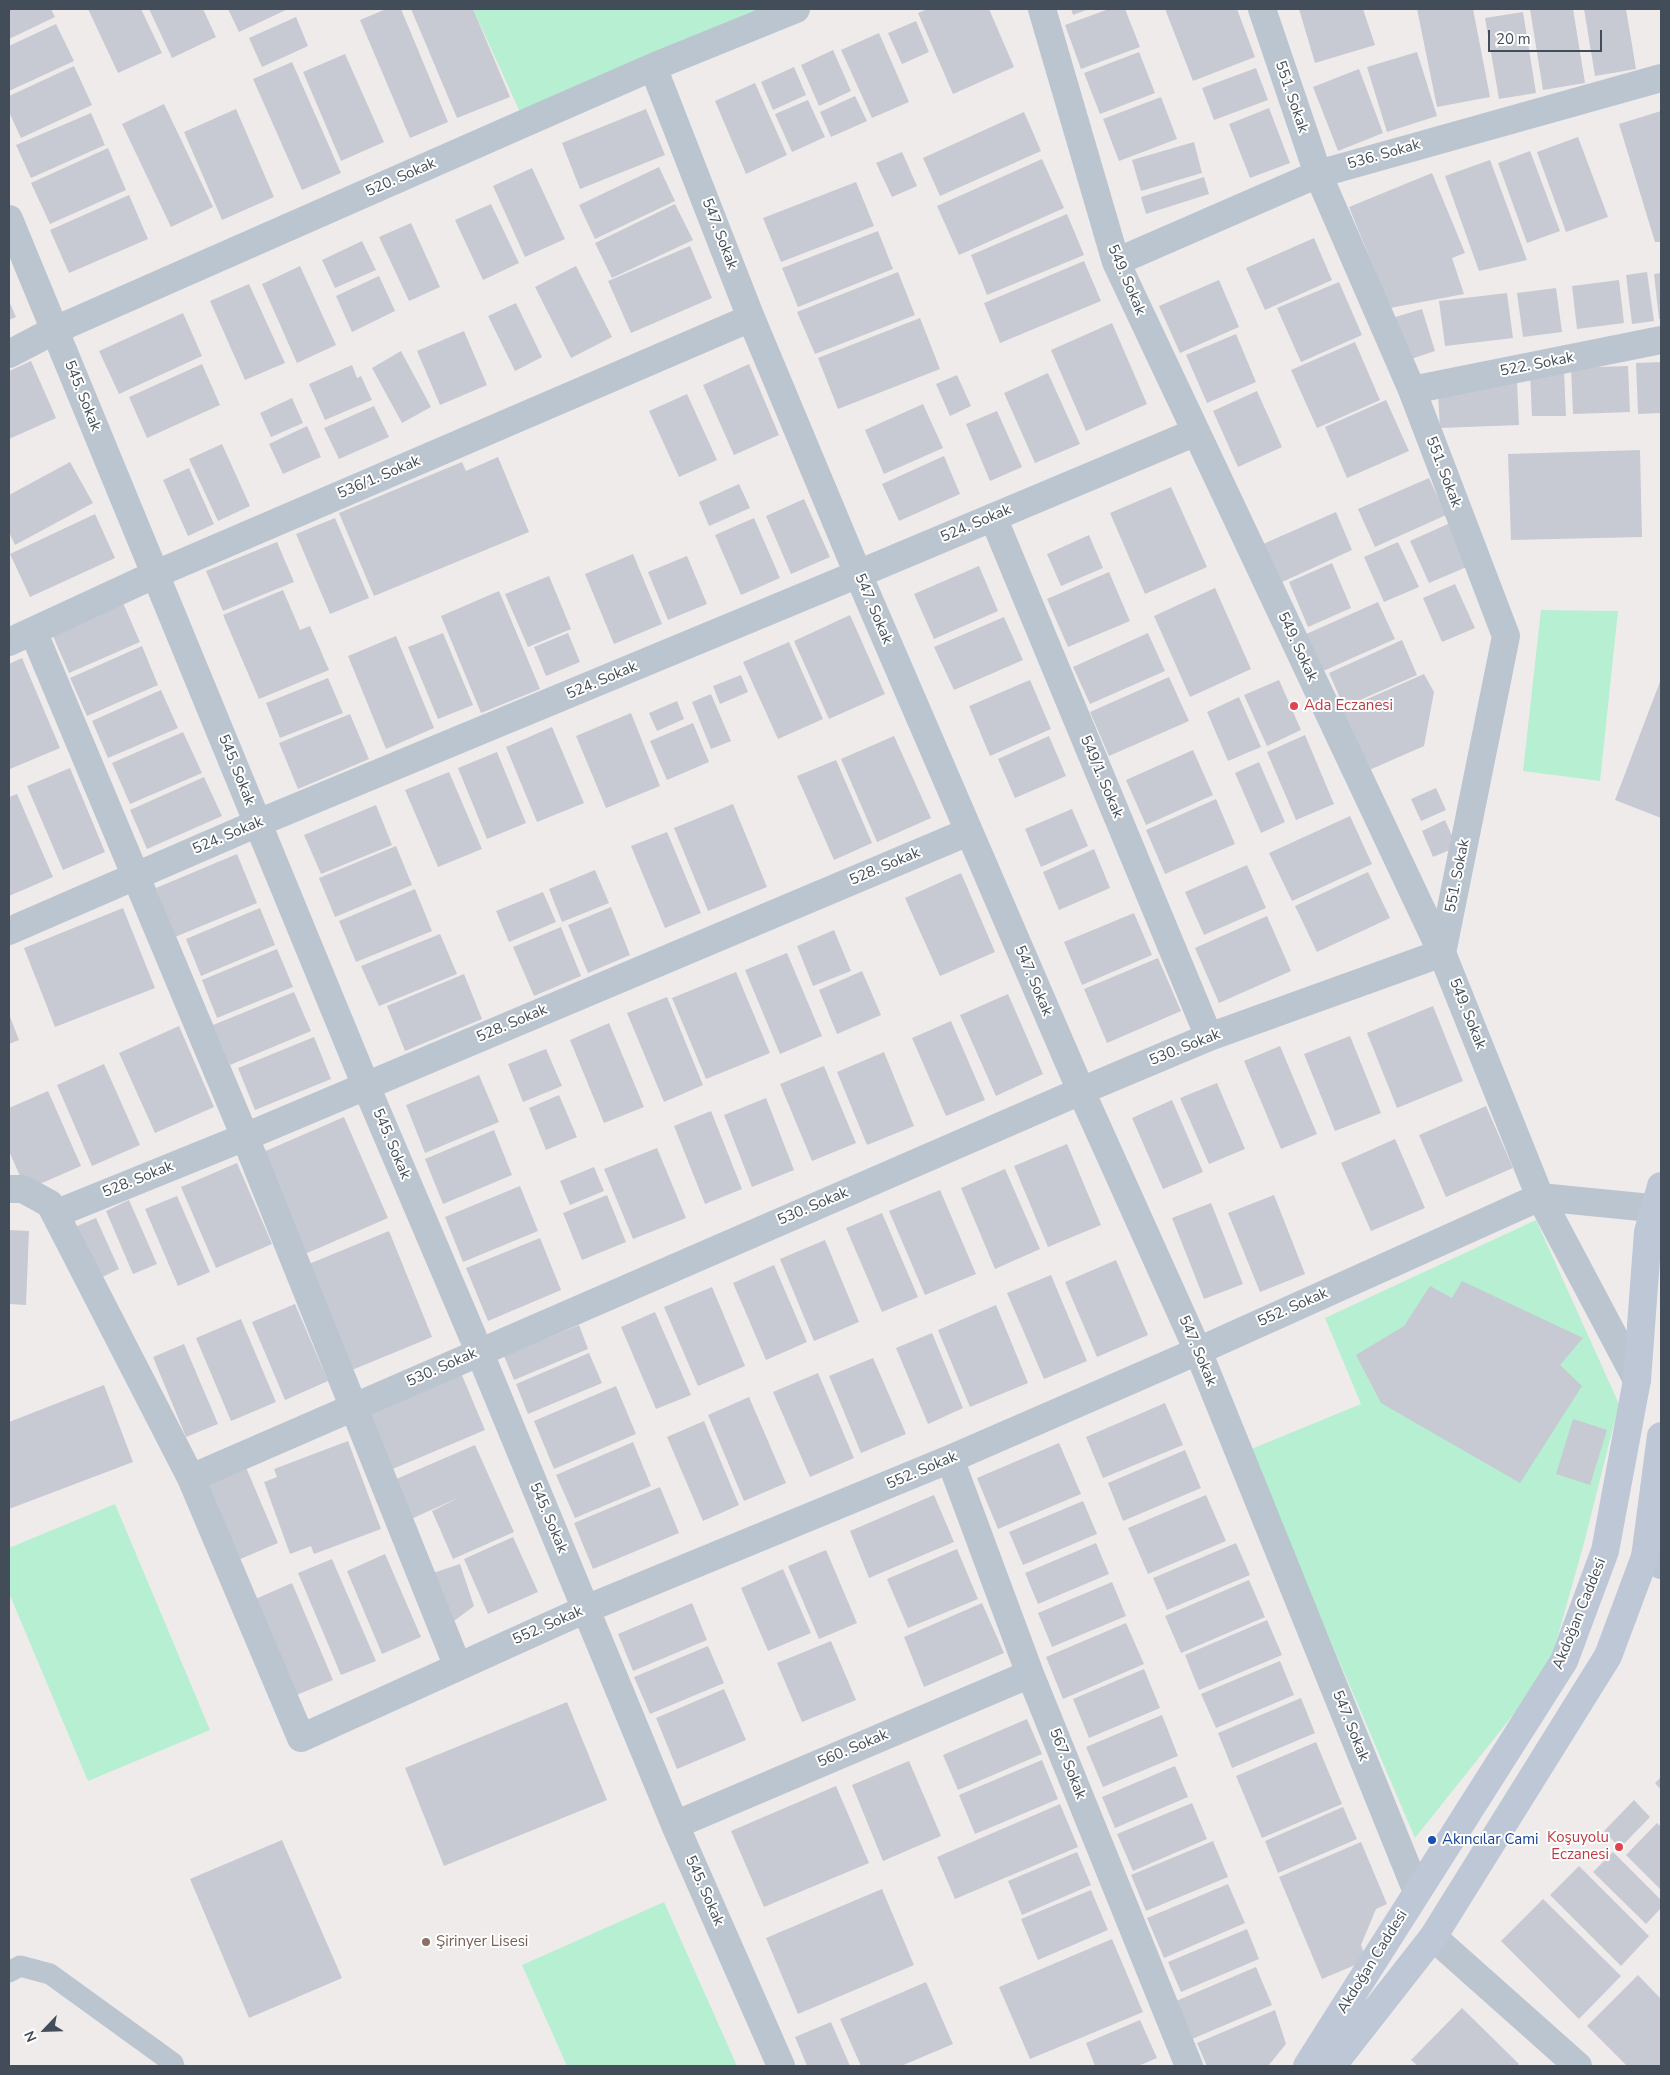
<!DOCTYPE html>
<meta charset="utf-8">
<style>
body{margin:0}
#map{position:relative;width:1670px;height:2075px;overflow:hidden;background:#efebeb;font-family:"Nunito Sans",sans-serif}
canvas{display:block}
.frame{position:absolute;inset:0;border:10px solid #434d59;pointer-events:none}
.north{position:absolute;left:20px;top:2005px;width:50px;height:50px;-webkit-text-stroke:4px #fff;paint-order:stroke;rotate:246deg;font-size:14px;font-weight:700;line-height:20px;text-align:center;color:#434d59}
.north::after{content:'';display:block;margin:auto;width:18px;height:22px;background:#434d59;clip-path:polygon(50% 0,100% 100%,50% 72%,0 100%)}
.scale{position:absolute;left:1488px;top:30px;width:114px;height:22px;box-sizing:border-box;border:2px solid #434d59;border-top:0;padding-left:6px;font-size:15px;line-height:18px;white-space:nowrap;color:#434d59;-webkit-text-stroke:4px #fff;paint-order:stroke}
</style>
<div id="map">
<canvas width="1670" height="2075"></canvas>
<div class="frame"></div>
<div class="north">N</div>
<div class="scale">20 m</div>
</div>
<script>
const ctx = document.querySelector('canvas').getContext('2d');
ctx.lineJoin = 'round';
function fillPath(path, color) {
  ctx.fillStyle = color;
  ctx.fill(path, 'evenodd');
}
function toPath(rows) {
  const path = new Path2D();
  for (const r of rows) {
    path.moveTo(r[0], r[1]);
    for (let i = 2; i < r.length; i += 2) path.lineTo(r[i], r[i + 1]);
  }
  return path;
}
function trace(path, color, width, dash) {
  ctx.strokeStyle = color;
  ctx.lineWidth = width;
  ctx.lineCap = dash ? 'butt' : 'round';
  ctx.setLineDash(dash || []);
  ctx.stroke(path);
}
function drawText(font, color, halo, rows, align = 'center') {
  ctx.font = font + ' "Nunito Sans",sans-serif';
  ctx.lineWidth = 4;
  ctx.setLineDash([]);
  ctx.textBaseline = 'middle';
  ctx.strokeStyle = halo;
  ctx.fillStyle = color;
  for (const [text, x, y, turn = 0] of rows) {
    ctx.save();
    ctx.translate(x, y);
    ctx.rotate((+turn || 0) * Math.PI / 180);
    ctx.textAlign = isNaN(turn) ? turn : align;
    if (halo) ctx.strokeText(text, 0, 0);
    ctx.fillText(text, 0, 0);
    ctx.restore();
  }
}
const green = toPath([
 [473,9,770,9,525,123],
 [1541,610,1618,611,1600,781,1523,771],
 [1536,1220,1619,1404,1584,1543,1548,1671,1415,1838,1249,1450,1361,1404,1325,1318],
 [115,1504,210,1730,88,1781,9,1593,9,1548],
 [664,1902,737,2066,567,2066,522,1965]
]);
const building = toPath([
 [9,9,51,9,55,17,9,39],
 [88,9,141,9,162,53,118,73],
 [149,9,203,9,216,37,172,58],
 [228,9,288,9,239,32],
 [386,9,401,9,448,122,410,138,360,20],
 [411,9,473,9,510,97,457,118],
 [928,9,989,9,1014,67,953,94,918,13],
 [1071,9,1089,9,1073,15],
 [1109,9,1125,9,1140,47,1081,69,1065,25],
 [1165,9,1237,9,1255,57,1193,81],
 [1299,9,1363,9,1375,45,1315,63],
 [1417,9,1473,9,1490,97,1437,107],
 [1530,9,1573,9,1585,83,1543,90],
 [1584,9,1626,9,1636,69,1595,76],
 [1523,12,1536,93,1499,99,1485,18],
 [296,17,308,46,262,67,249,38],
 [916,21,929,52,902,64,888,33],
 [56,24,74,61,9,91,9,46],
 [879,33,909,102,872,118,841,50],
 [833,50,851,91,819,106,801,65],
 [1139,52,1155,93,1100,114,1084,73],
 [1417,52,1437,116,1387,132,1367,67],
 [345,54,384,142,341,161,303,72],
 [292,62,341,173,302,190,253,79],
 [74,66,92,105,21,138,9,112,9,96],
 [794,67,806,95,773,110,761,82],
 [1256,68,1268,100,1214,120,1202,88],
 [1359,69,1383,133,1338,151,1313,87],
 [755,83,787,155,746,174,715,101],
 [855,96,867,121,831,137,820,112],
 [1161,97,1177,139,1119,161,1103,119],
 [808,100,825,137,792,152,775,114],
 [164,104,213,207,171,227,122,124],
 [1269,108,1290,163,1250,178,1229,124],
 [236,109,274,197,222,220,184,132],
 [646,109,665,155,580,189,562,143],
 [1661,111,1661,242,1655,242,1619,124],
 [1024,112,1041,151,940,196,923,158],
 [91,113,105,145,31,178,16,145],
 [1578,137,1608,217,1566,232,1537,152],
 [1194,142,1202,173,1141,191,1132,160],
 [108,148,126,190,50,224,31,183],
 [1530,151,1560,231,1527,243,1498,163],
 [902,152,917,186,892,197,876,163],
 [1042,159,1064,208,959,255,937,206],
 [1490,160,1527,260,1479,271,1445,176],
 [659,167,675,201,595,239,579,205],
 [532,168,565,239,525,257,493,186],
 [1432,173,1465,253,1452,258,1464,294,1390,308,1349,207],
 [1204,177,1209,194,1146,214,1141,197],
 [856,182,874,226,781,262,763,218],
 [129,195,148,239,69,273,50,230],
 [491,204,519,263,483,280,455,220],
 [675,204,693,240,612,278,595,243],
 [1067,214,1084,255,987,295,971,255],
 [411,223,440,287,409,301,379,237],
 [878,231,893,269,798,307,782,268],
 [1314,238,1332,280,1265,310,1246,268],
 [362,241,376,270,335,288,322,260],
 [690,246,712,298,631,333,608,281],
 [1084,261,1101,301,1000,343,984,303],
 [300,266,336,345,297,363,262,284],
 [576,266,612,337,571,358,535,287],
 [898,272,915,315,815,354,797,312],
 [1647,272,1654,321,1632,324,1626,275],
 [1661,273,1661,319,1659,319,1654,274],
 [379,276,395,311,352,332,336,296],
 [1219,280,1239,327,1180,353,1159,306],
 [1619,280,1624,323,1577,329,1572,286],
 [1339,282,1362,335,1301,362,1277,308],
 [249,284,285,363,245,380,210,301],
 [1556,288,1562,332,1523,337,1517,293],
 [1507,293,1513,338,1445,346,1439,301],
 [9,301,16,317,9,320],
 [516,303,542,357,515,371,488,316],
 [1422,309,1435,351,1405,361,1392,318],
 [183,313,202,356,119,394,99,351],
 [920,318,940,369,838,409,818,358],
 [1112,323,1147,404,1086,431,1051,350],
 [464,331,487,385,440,405,417,351],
 [1236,334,1256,382,1207,403,1186,355],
 [1355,342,1380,400,1317,428,1291,370],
 [401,351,431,407,402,423,372,368],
 [31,361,56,418,9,439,9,371],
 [1661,362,1661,413,1638,414,1636,363],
 [202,364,220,405,147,438,129,397],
 [749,364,779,435,734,455,703,385],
 [352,365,357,378,361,376,372,400,325,420,309,384],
 [1628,366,1630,412,1573,414,1571,368],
 [1564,370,1566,416,1532,416,1530,372],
 [1048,373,1080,444,1035,463,1004,393],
 [957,375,971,406,950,416,936,384],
 [1517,381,1519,425,1440,428,1438,393],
 [1257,391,1282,447,1238,467,1213,411],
 [687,394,717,460,679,477,649,411],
 [292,398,303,423,271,437,260,413],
 [1386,400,1409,451,1347,478,1325,427],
 [923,404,943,448,884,474,865,430],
 [374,406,389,437,339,459,324,428],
 [997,411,1022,467,990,481,966,424],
 [307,426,321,457,283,474,269,444],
 [222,444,250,506,218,521,189,459],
 [1640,450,1642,537,1511,540,1508,454],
 [944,456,960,494,899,521,882,484],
 [498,457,529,532,374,596,339,513,462,462,466,471],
 [70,462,93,503,15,545,9,532,9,495],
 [189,468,214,524,188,536,163,480],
 [1429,478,1446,515,1375,547,1358,509],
 [739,484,750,508,709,526,699,502],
 [1171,487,1207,567,1145,594,1110,513],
 [804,499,830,557,791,574,766,516],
 [1336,512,1352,550,1280,583,1263,544],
 [95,514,115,558,30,597,10,554],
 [335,518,369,598,330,614,296,534],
 [754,518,780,578,741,595,715,535],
 [1450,523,1469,566,1429,583,1410,541],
 [1089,535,1103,568,1061,586,1047,554],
 [277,542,294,582,223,611,206,571],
 [1398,542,1419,587,1384,602,1364,557],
 [633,554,662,624,614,644,585,574],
 [687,556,707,604,668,620,648,572],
 [1332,563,1351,608,1308,627,1289,582],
 [979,566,998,611,934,639,914,594],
 [1109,572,1130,621,1068,647,1047,599],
 [549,576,571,629,528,647,505,594],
 [1455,584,1475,628,1442,642,1423,598],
 [1215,588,1251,669,1190,697,1154,616],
 [283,590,300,630,310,626,329,670,259,699,223,615],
 [499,591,540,689,481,713,441,616],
 [1378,602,1395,639,1321,672,1304,635],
 [123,603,140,642,69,673,52,634],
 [850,615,885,694,829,719,794,641],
 [1004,617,1023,660,954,690,934,647],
 [443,633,473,705,438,719,408,647],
 [568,633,580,662,546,676,534,647],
 [1148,633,1165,671,1090,704,1073,667],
 [396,636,434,728,386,749,348,656],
 [1402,640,1417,675,1344,707,1329,673],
 [789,642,823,719,778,739,743,662],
 [142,646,158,685,87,716,70,678],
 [22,658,60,748,10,769,9,664],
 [1424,674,1434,692,1424,746,1367,771,1340,711],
 [741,675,748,692,720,704,713,686],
 [1169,677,1189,721,1109,756,1090,712],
 [328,678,343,713,280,738,266,703],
 [1661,679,1661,818,1615,800],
 [1030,680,1051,729,990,756,969,706],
 [1279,680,1301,730,1267,746,1244,695],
 [161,690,178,728,108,758,92,721],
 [711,694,731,741,711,749,692,702],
 [1239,697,1261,747,1228,761,1207,712],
 [677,701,684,719,657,731,649,713],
 [631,713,660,786,606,808,576,736],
 [350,714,369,759,298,789,279,743],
 [693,723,709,762,667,780,650,741],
 [552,727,584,803,537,822,506,747],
 [183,732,202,773,130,804,112,763],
 [1305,735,1334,804,1296,820,1267,752],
 [894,736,931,818,877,842,841,759],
 [1049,736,1066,776,1015,798,998,759],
 [1193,750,1213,795,1146,825,1126,780],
 [497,752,526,823,487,839,458,768],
 [836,760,872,843,834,860,797,776],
 [1259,762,1285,822,1261,833,1235,773],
 [70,768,105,852,63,870,27,786],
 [449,772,482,849,438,867,405,790],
 [204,777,222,816,147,849,130,810],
 [1436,788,1446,810,1421,821,1411,799],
 [17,794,53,877,9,896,9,797],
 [1216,799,1235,844,1165,874,1146,830],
 [733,804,767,887,708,911,674,828],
 [376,805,392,845,321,874,304,835],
 [1072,809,1088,846,1041,867,1025,829],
 [1350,816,1372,864,1292,901,1269,853],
 [1445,820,1457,847,1433,857,1422,831],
 [667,832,701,913,665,928,631,846],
 [396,846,412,885,335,917,319,878],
 [1094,849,1110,888,1059,910,1043,872],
 [237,854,257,903,175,937,156,888],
 [1247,865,1266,908,1204,935,1185,892],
 [595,870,609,903,562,922,549,889],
 [1368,872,1390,918,1317,952,1295,906],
 [961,873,995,952,940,976,905,898],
 [415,889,432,931,356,962,339,921],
 [543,892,556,922,509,942,496,911],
 [611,907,630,955,588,973,568,925],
 [123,908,155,988,55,1027,24,948],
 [260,908,275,945,201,976,186,939],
 [1134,913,1152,955,1082,985,1064,942],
 [1267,916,1291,971,1219,1003,1195,948],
 [561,927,581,976,534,996,513,947],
 [834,930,851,971,813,986,797,946],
 [440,934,457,974,379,1006,361,966],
 [277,949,293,987,217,1018,202,980],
 [787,953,822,1036,780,1054,745,970],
 [1158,958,1181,1011,1107,1043,1084,989],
 [862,971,881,1015,837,1034,819,990],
 [736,972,770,1053,706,1079,672,998],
 [464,974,482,1019,405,1051,387,1006],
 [294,992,311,1031,230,1065,213,1025],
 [1008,994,1043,1074,996,1096,960,1015],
 [667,997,703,1085,664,1102,627,1013],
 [1433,1006,1463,1081,1397,1108,1367,1033],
 [9,1014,19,1040,9,1044],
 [951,1021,985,1100,946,1116,912,1038],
 [609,1023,644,1107,604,1123,570,1040],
 [179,1026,214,1107,155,1133,119,1053],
 [1350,1036,1381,1113,1335,1131,1304,1054],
 [314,1037,331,1079,255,1110,238,1068],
 [1280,1046,1317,1134,1281,1149,1244,1061],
 [546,1049,562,1086,523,1102,508,1064],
 [884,1052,914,1126,867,1145,837,1072],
 [104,1064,140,1145,92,1166,57,1085],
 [824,1066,856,1143,812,1161,780,1084],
 [479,1075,499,1122,425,1153,406,1105],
 [1217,1083,1245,1149,1209,1164,1180,1098],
 [48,1091,81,1166,26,1190,9,1151,9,1108],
 [559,1095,577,1137,546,1150,529,1108],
 [766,1098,794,1170,752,1187,724,1115],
 [1172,1100,1203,1172,1163,1189,1132,1118],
 [1486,1106,1513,1168,1446,1197,1419,1135],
 [711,1111,742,1189,705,1204,674,1126],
 [344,1117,388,1218,305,1254,261,1153],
 [494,1130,512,1175,443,1204,425,1159],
 [1395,1139,1425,1208,1371,1231,1341,1163],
 [1067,1144,1101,1225,1048,1247,1014,1166],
 [657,1148,686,1218,633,1239,604,1169],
 [237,1163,272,1244,216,1268,181,1187],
 [594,1167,604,1191,570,1205,560,1181],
 [1005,1169,1040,1249,995,1269,961,1188],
 [520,1186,538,1231,463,1262,445,1217],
 [940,1190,976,1274,925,1295,889,1211],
 [607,1195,626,1242,582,1260,563,1213],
 [1274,1195,1305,1274,1260,1292,1228,1213],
 [177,1196,210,1272,178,1286,145,1209],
 [129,1200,157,1264,133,1274,106,1211],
 [1211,1203,1243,1284,1204,1299,1172,1218],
 [882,1213,918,1297,882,1312,846,1228],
 [96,1218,119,1269,100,1278,77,1226],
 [9,1230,29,1231,26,1305,9,1304],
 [389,1231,432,1337,352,1370,309,1264],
 [540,1238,561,1290,488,1321,466,1268],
 [825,1240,859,1322,814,1341,780,1259],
 [1116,1260,1148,1335,1097,1357,1065,1282],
 [774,1265,807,1342,766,1360,733,1283],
 [1051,1275,1087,1361,1044,1379,1007,1293],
 [1462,1281,1583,1338,1560,1365,1582,1386,1520,1483,1381,1403,1356,1355,1404,1326,1430,1286,1452,1298],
 [712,1287,745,1366,698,1386,664,1307],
 [295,1304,328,1381,285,1400,252,1322],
 [996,1305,1028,1383,970,1407,938,1330],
 [655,1312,691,1395,656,1409,621,1327],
 [241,1319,276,1402,231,1421,196,1338],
 [579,1325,588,1349,514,1380,504,1356],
 [932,1333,963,1408,928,1424,896,1348],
 [184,1344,218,1424,186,1437,153,1357],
 [589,1353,602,1383,528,1414,516,1384],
 [873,1358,906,1434,861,1453,829,1376],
 [461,1373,485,1430,388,1471,364,1414],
 [818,1373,854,1458,810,1477,773,1392],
 [104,1385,133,1462,9,1509,9,1422],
 [616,1386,636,1434,554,1469,534,1421],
 [749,1397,786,1483,744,1501,708,1415],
 [1165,1403,1183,1445,1103,1478,1086,1437],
 [1573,1419,1607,1430,1590,1485,1556,1474],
 [704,1421,739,1505,703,1521,667,1437],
 [348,1441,381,1529,314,1554,311,1546,290,1554,264,1482,277,1477,274,1469],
 [633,1442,651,1486,575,1518,556,1475],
 [1059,1443,1081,1494,998,1529,977,1478],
 [475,1445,514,1532,453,1559,432,1511,460,1497,411,1519,394,1480],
 [1185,1450,1201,1488,1123,1521,1108,1483],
 [245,1465,278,1543,238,1560,205,1483],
 [660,1487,679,1533,593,1569,574,1523],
 [934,1495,954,1542,869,1578,850,1531],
 [1206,1495,1226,1541,1148,1574,1128,1528],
 [1083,1501,1097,1534,1023,1565,1009,1532],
 [513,1537,538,1592,488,1614,464,1559],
 [1096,1543,1109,1574,1038,1604,1025,1573],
 [1236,1543,1250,1575,1167,1610,1153,1578],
 [957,1549,978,1599,908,1628,887,1579],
 [826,1550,857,1623,819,1639,788,1566],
 [385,1554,421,1637,382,1654,347,1571],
 [332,1559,376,1661,341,1675,298,1573],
 [460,1564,474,1606,450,1624,433,1573],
 [783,1569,811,1633,768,1651,741,1588],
 [1249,1580,1265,1617,1181,1653,1165,1616],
 [1112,1582,1126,1616,1052,1647,1038,1613],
 [292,1583,333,1680,294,1696,253,1600],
 [692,1603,707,1640,633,1671,618,1634],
 [982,1603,1004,1653,924,1687,904,1637],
 [1267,1620,1282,1655,1199,1690,1185,1655],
 [1126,1623,1144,1664,1063,1699,1046,1657],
 [831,1641,856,1700,802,1722,777,1663],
 [708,1646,724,1683,650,1714,634,1677],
 [1280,1661,1294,1695,1216,1728,1201,1694],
 [1144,1669,1160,1708,1089,1738,1073,1699],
 [724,1689,746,1740,677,1769,656,1718],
 [1301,1698,1315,1733,1232,1768,1218,1733],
 [567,1702,607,1800,444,1866,405,1768],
 [1162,1715,1178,1756,1103,1787,1086,1747],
 [1027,1719,1042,1754,958,1790,943,1755],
 [1316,1742,1342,1804,1262,1838,1236,1776],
 [1042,1760,1058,1799,975,1834,959,1795],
 [909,1761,941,1836,883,1861,852,1785],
 [1175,1766,1188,1797,1115,1828,1102,1797],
 [1661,1777,1661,1790,1655,1783],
 [836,1786,869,1863,764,1907,731,1831],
 [1634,1800,1650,1817,1620,1848,1604,1831],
 [1192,1803,1207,1839,1133,1871,1117,1834],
 [1060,1804,1078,1847,955,1899,937,1857],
 [1343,1807,1357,1839,1278,1873,1265,1841],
 [1657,1823,1661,1827,1661,1890,1626,1855],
 [282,1840,342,1978,249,2018,190,1879],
 [1213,1841,1228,1877,1146,1911,1131,1875],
 [1361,1842,1387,1904,1376,1909,1361,1945,1367,1960,1322,1979,1279,1877],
 [1077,1852,1091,1885,1022,1915,1008,1881],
 [1613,1852,1661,1900,1661,1908,1646,1924,1593,1872],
 [1579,1866,1649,1936,1621,1966,1550,1895],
 [1228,1884,1245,1923,1164,1958,1147,1918],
 [882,1889,914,1965,798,2014,766,1938],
 [1091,1890,1108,1930,1038,1960,1021,1919],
 [1543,1899,1621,1976,1579,2019,1501,1941],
 [1247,1929,1259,1959,1181,1992,1168,1962],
 [1112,1939,1143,2012,1030,2059,999,1987],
 [1256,1967,1272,2005,1192,2039,1176,2001],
 [1638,1975,1661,1999,1661,2066,1627,2066,1587,2026],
 [926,1982,953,2044,901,2066,861,2066,840,2019],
 [1462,2008,1519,2064,1517,2066,1418,2066,1411,2060],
 [1275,2010,1286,2044,1268,2066,1207,2066,1197,2043],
 [1140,2020,1157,2058,1138,2066,1095,2066,1086,2043],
 [831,2022,850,2066,807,2066,795,2037]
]);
const service = toPath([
 [9,1972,20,1966,50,1974,173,2063,174,2066]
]);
const minor = toPath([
 [1042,9,1116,262,1442,953,1540,1197,1637,1380],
 [653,67,751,318,858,574,1081,1091,1198,1351,1417,1892],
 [9,219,366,1086,479,1351,675,1825,781,2066],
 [1116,262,1318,174,1661,78],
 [9,354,55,330,525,123,653,67,796,9],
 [1412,390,1661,340],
 [993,517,1209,1037],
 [33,631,245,1137,458,1667],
 [9,642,156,574,751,318],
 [9,931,258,823,858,574,1196,432],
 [9,1189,23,1189,50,1204,191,1478,301,1738,586,1609,950,1459,1198,1351,1540,1197,1661,1209],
 [55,1214,245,1137,968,832],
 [950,1459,1030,1674,1189,2066],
 [191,1478,1081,1091,1209,1037,1442,953,1506,636,1412,390,1318,174,1262,9],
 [1645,1557,1661,1565],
 [675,1825,1030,1674],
 [1433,1937,1578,2066]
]);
const secondary = toPath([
 [1307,2066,1564,1661,1605,1551,1637,1380,1648,1232,1661,1186],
 [1332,2066,1433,1937,1608,1656,1645,1557,1661,1436]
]);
const markers = [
 [1294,706,5,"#e0444e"],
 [1432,1840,5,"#1a4fb4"],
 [1619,1847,5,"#e0444e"],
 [426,1942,5,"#8d6e63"]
];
const streetNames = [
 ["551. Sokak",1291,97,71],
 ["536. Sokak",1384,155,-16],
 ["520. Sokak",401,178,-24],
 ["547. Sokak",719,234,69],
 ["549. Sokak",1126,280,67],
 ["522. Sokak",1537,365,-11],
 ["545. Sokak",82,396,68],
 ["551. Sokak",1443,472,69],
 ["536/1. Sokak",379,478,-23],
 ["524. Sokak",976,524,-23],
 ["547. Sokak",873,609,67],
 ["549. Sokak",1297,647,65],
 ["524. Sokak",602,681,-23],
 ["545. Sokak",236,770,68],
 ["549/1. Sokak",1101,777,67],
 ["524. Sokak",228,836,-23],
 ["528. Sokak",885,867,-23],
 ["551. Sokak",1458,876,-79],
 ["547. Sokak",1033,981,67],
 ["549. Sokak",1467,1014,68],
 ["528. Sokak",512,1024,-23],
 ["530. Sokak",1185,1048,-22],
 ["545. Sokak",391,1144,67],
 ["528. Sokak",138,1180,-22],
 ["530. Sokak",813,1207,-23],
 ["552. Sokak",1293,1308,-24],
 ["547. Sokak",1197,1351,67],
 ["530. Sokak",442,1368,-24],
 ["552. Sokak",922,1471,-23],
 ["545. Sokak",548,1518,67],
 ["Akdoğan Caddesi",1580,1614,-68],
 ["552. Sokak",548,1626,-24],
 ["547. Sokak",1350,1726,68],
 ["560. Sokak",853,1749,-23],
 ["567. Sokak",1067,1764,68],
 ["545. Sokak",704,1891,66],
 ["Akdoğan Caddesi",1373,1962,-58]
];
const healthNames = [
 ["Ada Eczanesi",1304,706],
 ["Koşuyolu",1609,1838,"right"],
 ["Eczanesi",1609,1855,"right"]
];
const transitNames = [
 ["Akıncılar Cami",1442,1840]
];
const educationNames = [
 ["Şirinyer Lisesi",436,1942]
];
fillPath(green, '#b6efd1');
fillPath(building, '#c7cad2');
trace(service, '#bbc5cf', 21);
trace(minor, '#bbc5cf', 28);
trace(secondary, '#bdc7d6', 28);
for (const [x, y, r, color] of markers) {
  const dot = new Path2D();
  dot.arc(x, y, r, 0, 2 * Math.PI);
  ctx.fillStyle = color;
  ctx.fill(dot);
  trace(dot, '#fff', 2);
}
drawText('15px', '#434d59', '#fff', streetNames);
drawText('15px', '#be3a42', '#fff', healthNames, 'left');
drawText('15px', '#164399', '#fff', transitNames, 'left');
drawText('15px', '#785e54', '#fff', educationNames, 'left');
</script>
